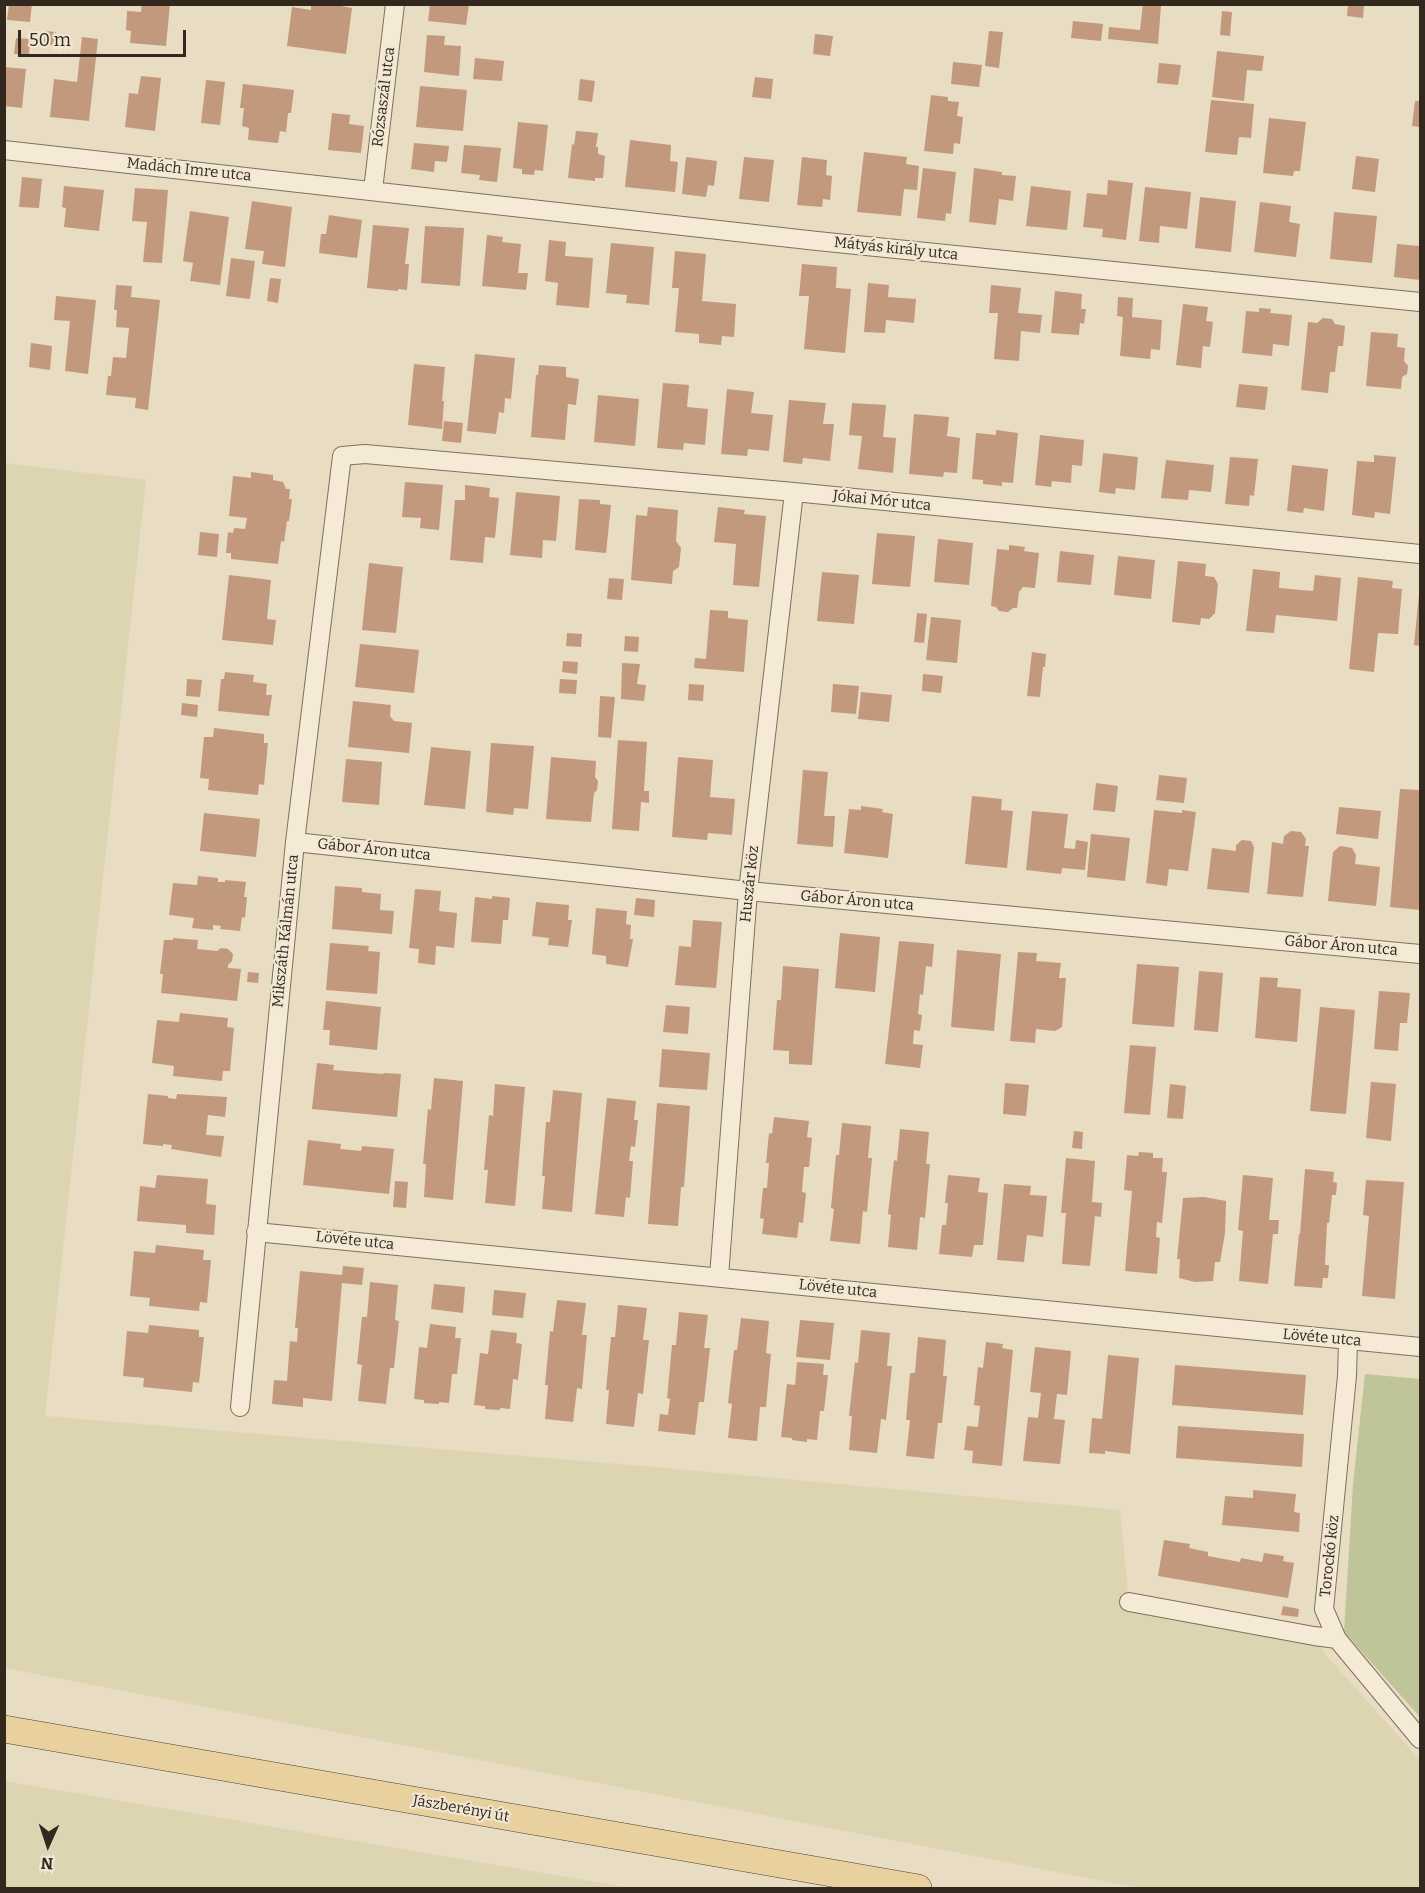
<!DOCTYPE html>
<meta charset="utf-8">
<style>
body{margin:0}
#map{position:relative;width:1425px;height:1893px;overflow:hidden;background:#e8ddc3;font-family:Bitter,serif}
canvas{display:block}
.frame{position:absolute;inset:0;border:6px solid #32281e;pointer-events:none}
.north{position:absolute;left:18px;top:1815px;width:60px;height:60px;-webkit-text-stroke:4px #f1e7d2;paint-order:stroke;rotate:183deg;font-size:16px;font-weight:700;line-height:24px;text-align:center;color:#32281e}
.north::after{content:'';display:block;margin:auto;width:21px;height:27px;background:#32281e;clip-path:polygon(50% 0,100% 100%,50% 72%,0 100%)}
.scale{position:absolute;left:18px;top:30px;width:168px;height:27px;box-sizing:border-box;border:3px solid #32281e;border-top:0;padding-left:8px;font-size:18px;line-height:21px;white-space:nowrap;color:#32281e;-webkit-text-stroke:4px #f1e7d2;paint-order:stroke}
</style>
<div id="map">
<canvas width="1425" height="1893"></canvas>
<div class="frame"></div>
<div class="north">N</div>
<div class="scale">50 m</div>
</div>
<script>
const ctx = document.querySelector('canvas').getContext('2d');
ctx.lineJoin = 'round';
function fillPath(path, color) {
  ctx.fillStyle = color;
  ctx.fill(path, 'evenodd');
}
function toPath(rows) {
  const path = new Path2D();
  for (const r of rows) {
    path.moveTo(r[0], r[1]);
    for (let i = 2; i < r.length; i += 2) path.lineTo(r[i], r[i + 1]);
  }
  return path;
}
function trace(path, color, width, dash) {
  ctx.strokeStyle = color;
  ctx.lineWidth = width;
  ctx.lineCap = dash ? 'butt' : 'round';
  ctx.setLineDash(dash || []);
  ctx.stroke(path);
}
function drawText(font, color, halo, rows, align = 'center') {
  ctx.font = font + ' Bitter,serif';
  ctx.lineWidth = 4.5;
  ctx.setLineDash([]);
  ctx.textBaseline = 'middle';
  ctx.strokeStyle = halo;
  ctx.fillStyle = color;
  for (const [text, x, y, turn = 0] of rows) {
    ctx.save();
    ctx.translate(x, y);
    ctx.rotate((+turn || 0) * Math.PI / 180);
    ctx.textAlign = isNaN(turn) ? turn : align;
    if (halo) ctx.strokeText(text, 0, 0);
    ctx.fillText(text, 0, 0);
    ctx.restore();
  }
}
const farmland = toPath([
 [5,463,146,480,45,1416,655,1467,1120,1510,1129,1602,1314,1636,1327,1656,1420,1760,1420,1888,1139,1888,5,1668],
 [4,1781,5,1781,631,1888,5,1888]
]);
const green = toPath([
 [1365,1374,1420,1379,1420,1717,1344,1632,1353,1484]
]);
const building = toPath([
 [9,4,32,4,30,22,7,20],
 [142,4,170,4,166,46,130,43,131,31,126,30,127,11,141,12],
 [311,4,330,4,352,8,346,54,287,46,292,7,311,10],
 [430,4,469,4,466,25,428,21],
 [1143,4,1161,6,1158,44,1108,39,1109,27,1140,30],
 [1348,4,1364,4,1363,18,1347,16],
 [1222,11,1232,12,1230,36,1220,35],
 [1073,21,1103,24,1101,41,1071,38],
 [45,31,56,32,55,45,44,44],
 [989,31,1003,32,999,68,985,66],
 [815,34,833,36,830,56,813,54],
 [427,35,445,36,444,45,461,46,459,76,424,72],
 [82,37,98,39,89,121,50,117,54,79,77,82],
 [16,38,30,39,29,55,14,54],
 [1217,51,1264,56,1262,71,1247,70,1244,101,1212,97],
 [475,58,504,61,502,81,473,79],
 [953,62,982,65,979,87,951,84],
 [1159,63,1181,65,1178,85,1157,83],
 [4,67,26,69,22,108,4,106],
 [141,76,161,78,155,131,125,127,129,93,138,94],
 [755,77,773,79,771,99,752,97],
 [580,79,595,81,592,102,578,100],
 [206,80,225,82,220,125,201,123],
 [243,84,294,90,291,113,288,113,286,132,280,131,278,143,248,140,249,128,242,126,244,108,240,108],
 [420,86,467,90,463,131,416,127],
 [931,95,948,97,948,101,959,102,957,116,963,117,960,144,954,143,953,154,924,151],
 [1211,100,1254,104,1251,138,1239,137,1237,155,1205,152],
 [1415,101,1420,101,1420,127,1412,126],
 [332,113,350,115,349,124,364,126,361,153,328,150],
 [1269,118,1306,122,1300,171,1294,171,1293,176,1263,173],
 [518,122,548,125,543,171,535,170,534,175,522,174,522,169,513,168],
 [576,131,598,133,596,147,598,147,598,154,605,156,603,178,595,178,595,181,568,178,572,144,574,145],
 [630,140,671,145,670,161,678,162,675,192,625,187],
 [414,143,449,146,447,162,435,161,434,172,411,169],
 [464,145,501,148,497,182,479,180,480,175,461,173],
 [864,152,907,157,906,164,919,166,917,190,904,189,901,216,857,212],
 [1356,156,1379,159,1375,192,1352,189],
 [686,157,717,161,714,186,708,185,706,197,682,194],
 [744,157,774,160,769,202,739,199],
 [802,157,827,160,826,175,832,176,830,200,823,199,822,207,797,205],
 [923,168,956,172,951,214,946,213,945,221,917,218],
 [974,168,1002,172,1002,175,1016,176,1013,201,999,199,996,225,969,222],
 [22,177,42,179,39,208,19,207],
 [1108,180,1133,183,1126,240,1102,237,1103,229,1083,227,1087,193,1107,195],
 [64,186,104,190,99,231,64,227,66,208,62,207],
 [1031,186,1071,191,1067,230,1026,226],
 [1145,187,1191,192,1187,229,1160,226,1159,243,1139,241],
 [135,188,168,190,162,263,143,262,147,222,132,221],
 [1200,197,1236,201,1231,252,1195,248],
 [252,201,292,207,285,267,262,264,264,251,245,249],
 [1260,202,1291,206,1289,222,1300,224,1296,257,1254,252],
 [190,211,229,217,220,285,190,281,193,263,183,261],
 [1334,212,1377,216,1372,263,1330,259],
 [329,215,362,220,357,258,319,253,321,234,326,234],
 [373,225,409,228,405,264,409,264,407,290,398,289,398,291,367,288],
 [425,226,464,228,460,286,421,283],
 [487,235,503,237,502,242,521,244,518,273,528,273,526,290,482,286],
 [549,240,566,242,565,256,593,258,589,308,556,305,558,283,545,281],
 [611,243,654,247,649,305,626,303,627,295,606,293],
 [1397,244,1420,246,1420,280,1394,277],
 [675,251,706,254,702,301,736,304,734,337,722,336,721,345,699,343,699,334,675,332,679,288,672,288],
 [231,258,255,261,250,299,226,296],
 [802,264,837,267,836,288,851,289,845,353,804,349,809,296,799,296],
 [270,278,281,279,278,303,267,301],
 [868,283,889,285,888,297,916,299,914,323,886,320,885,333,864,332],
 [116,285,132,286,131,297,160,300,148,410,135,408,136,398,106,395,108,376,111,376,113,357,126,358,129,328,116,327,117,310,114,310],
 [991,285,1021,288,1018,313,1042,315,1040,333,1021,331,1019,361,994,359,998,313,989,313],
 [1055,291,1082,294,1081,309,1086,309,1084,324,1080,323,1079,335,1051,333],
 [56,296,96,300,88,374,65,371,70,321,54,320],
 [1118,297,1133,298,1132,317,1162,320,1160,350,1151,349,1150,359,1120,356,1123,317,1117,316],
 [1183,304,1208,307,1206,321,1213,322,1210,347,1203,346,1201,368,1176,365],
 [1259,308,1271,309,1270,313,1292,315,1289,346,1273,344,1272,356,1242,353,1246,311,1259,312],
 [1323,318,1332,319,1335,324,1345,326,1343,346,1338,346,1335,372,1330,372,1328,393,1301,390,1308,322,1317,323],
 [1371,332,1398,334,1397,347,1405,348,1404,361,1408,366,1407,374,1402,377,1401,389,1366,386],
 [31,343,52,346,50,370,29,367],
 [475,354,515,358,511,399,505,398,504,413,499,412,496,434,467,431],
 [414,364,445,367,442,401,444,401,442,429,408,425],
 [539,365,566,367,566,377,579,379,576,405,568,404,565,440,531,437,536,375,538,375],
 [663,383,689,385,687,407,708,409,705,445,684,443,683,450,657,448],
 [1239,384,1268,387,1265,410,1236,407],
 [727,389,754,392,751,413,773,415,769,451,748,449,747,456,721,454],
 [598,395,639,399,635,446,594,442],
 [789,400,826,403,823,424,834,424,830,461,803,458,802,464,783,462],
 [852,403,886,405,883,437,896,438,893,473,858,469,862,436,849,435],
 [914,414,949,417,947,436,960,438,957,473,944,472,943,477,909,474],
 [444,421,463,423,461,443,442,441],
 [996,430,1018,433,1013,483,1002,482,1002,486,983,484,983,480,972,479,976,433,996,435],
 [1040,435,1084,440,1082,466,1072,465,1071,483,1052,481,1051,487,1035,485],
 [1103,453,1138,457,1135,490,1116,488,1115,494,1099,492],
 [1374,455,1396,457,1390,514,1375,512,1374,518,1352,515,1357,461,1374,462],
 [1230,457,1258,459,1254,496,1250,495,1249,506,1225,504],
 [1166,460,1214,465,1211,492,1189,490,1188,500,1161,498],
 [1292,465,1328,469,1324,511,1304,508,1303,513,1287,511],
 [251,472,273,475,273,480,283,482,286,489,290,489,289,499,292,499,289,521,287,521,284,542,281,541,278,564,231,559,231,553,226,553,228,532,233,533,234,528,245,529,247,518,229,516,233,476,251,478],
 [405,482,443,485,439,530,420,528,421,518,402,517],
 [465,485,490,488,489,497,499,498,495,538,485,537,483,563,450,560,455,500,465,500],
 [516,492,560,496,556,541,543,540,542,558,510,555],
 [579,499,600,500,600,504,611,505,606,553,575,550],
 [648,507,678,510,676,541,681,548,679,567,673,571,672,584,631,580,636,515,647,516],
 [718,507,745,510,744,514,766,516,759,587,733,585,736,544,714,542],
 [200,532,219,534,217,557,198,555],
 [877,533,915,536,910,587,872,584],
 [938,539,973,543,969,585,934,582],
 [1009,545,1025,547,1024,551,1039,553,1035,588,1023,587,1019,592,1017,608,1013,608,1008,612,999,611,996,607,991,606,997,549,1009,550],
 [1060,551,1094,555,1091,585,1057,582],
 [1118,556,1155,560,1151,599,1114,595],
 [1178,561,1206,564,1205,576,1214,577,1218,584,1215,613,1209,619,1201,618,1200,625,1172,622],
 [369,563,403,567,396,633,362,630],
 [1253,569,1280,572,1279,588,1313,591,1315,575,1341,578,1337,621,1276,615,1274,633,1246,631],
 [822,572,859,575,854,624,817,621],
 [229,575,271,580,267,619,276,620,273,645,222,640],
 [1358,577,1393,581,1392,588,1402,589,1398,634,1378,633,1374,672,1349,669],
 [609,578,624,579,622,600,607,599],
 [1419,594,1420,594,1420,646,1414,645],
 [710,610,728,611,728,618,748,620,744,672,694,668,695,658,706,659],
 [917,613,927,614,924,643,914,642],
 [931,617,961,620,957,663,926,660],
 [567,633,582,634,581,647,566,646],
 [625,636,639,637,638,652,624,651],
 [360,644,419,650,414,693,355,687],
 [1032,652,1046,654,1045,667,1043,667,1040,697,1027,696],
 [563,661,578,662,577,674,562,672],
 [622,663,640,664,637,684,646,685,644,701,621,699],
 [225,672,254,675,253,682,267,684,266,695,272,695,269,716,218,711,221,679,224,679],
 [923,674,943,676,941,693,922,691],
 [187,679,202,680,200,697,186,696],
 [560,679,577,680,576,694,559,693],
 [689,684,704,685,703,701,688,700],
 [833,684,859,686,856,714,831,712],
 [861,692,892,695,889,722,858,719],
 [600,696,615,697,611,738,598,737],
 [353,701,391,705,390,716,394,721,412,723,409,753,348,747],
 [182,703,198,705,197,717,181,715],
 [214,728,264,734,264,743,268,743,264,785,259,784,258,795,208,790,209,779,200,778,204,737,213,737],
 [618,740,647,742,644,791,649,791,649,803,641,802,639,831,612,829],
 [491,743,534,746,528,809,514,808,513,815,486,812],
 [431,747,471,751,465,809,424,805],
 [551,757,596,761,595,777,598,781,597,790,594,793,591,822,546,819],
 [678,757,713,760,710,797,735,799,732,835,708,833,707,840,672,837],
 [346,759,382,762,379,805,342,802],
 [803,770,828,772,824,816,835,816,833,847,797,844],
 [1159,775,1187,778,1184,803,1156,800],
 [1096,783,1118,786,1115,812,1093,810],
 [1400,789,1420,790,1420,910,1390,907],
 [972,796,1002,799,1001,810,1013,811,1007,868,965,864],
 [861,806,883,809,882,812,893,814,888,858,844,853,849,809,861,810],
 [1339,807,1381,811,1378,839,1336,834],
 [1154,810,1182,813,1182,810,1196,812,1188,871,1169,869,1167,886,1146,883],
 [1032,811,1068,814,1064,848,1075,849,1076,840,1088,842,1085,870,1062,868,1061,874,1026,870],
 [204,813,260,819,256,857,200,851],
 [1291,831,1301,832,1306,839,1305,846,1309,846,1303,897,1267,894,1272,842,1283,844,1284,836],
 [1091,834,1130,838,1125,881,1087,877],
 [1242,840,1251,841,1254,847,1249,893,1207,889,1212,848,1236,851,1236,845],
 [1340,846,1352,848,1356,855,1355,864,1380,867,1376,906,1328,901,1333,852],
 [198,876,218,878,218,882,225,882,225,880,246,882,244,897,247,897,245,918,242,917,240,931,220,929,221,926,213,925,213,930,192,928,194,918,169,915,173,883,197,885],
 [335,886,362,888,362,892,381,894,380,910,394,911,392,934,332,929],
 [415,889,441,891,439,911,457,913,454,948,436,946,435,965,418,963,419,949,409,948],
 [492,896,510,898,508,920,503,920,501,944,471,942,475,897,492,899],
 [636,898,655,900,654,917,634,915],
 [536,902,569,905,568,920,572,920,568,947,548,945,549,938,532,936],
 [596,908,627,911,626,924,631,925,630,939,633,939,628,967,606,964,606,956,592,954],
 [693,920,722,922,716,988,675,985,679,946,691,947],
 [840,933,880,937,875,992,835,988],
 [173,938,198,940,197,949,217,951,221,948,228,949,233,954,232,961,228,965,228,968,241,969,237,1001,161,993,163,974,160,974,164,940,173,940],
 [899,941,934,944,932,967,926,966,923,995,920,994,918,1014,922,1015,920,1031,914,1030,913,1044,923,1045,920,1068,885,1064],
 [330,943,369,946,368,951,380,952,377,994,326,990],
 [957,950,1001,954,994,1031,951,1027],
 [1018,952,1037,953,1036,961,1061,963,1059,978,1066,978,1062,1027,1055,1031,1036,1029,1035,1043,1010,1041],
 [1137,964,1179,967,1174,1027,1132,1024],
 [783,966,819,969,812,1065,789,1064,789,1051,773,1050,777,1000,781,1000],
 [1199,971,1223,973,1218,1032,1194,1030],
 [248,972,259,973,258,983,247,982],
 [1260,977,1278,978,1277,987,1301,989,1297,1042,1255,1038],
 [1379,991,1410,993,1407,1023,1400,1023,1398,1051,1374,1049],
 [326,1001,381,1007,377,1050,329,1045,330,1030,323,1030],
 [666,1005,690,1007,688,1034,663,1032],
 [1320,1007,1355,1010,1346,1114,1310,1111],
 [180,1013,228,1018,227,1027,234,1028,230,1071,223,1071,222,1081,173,1076,174,1066,152,1063,157,1020,179,1022],
 [1130,1045,1156,1047,1150,1115,1124,1113],
 [662,1049,710,1053,707,1090,659,1087],
 [317,1063,334,1065,333,1070,383,1074,384,1073,401,1074,397,1117,312,1109],
 [434,1078,463,1081,453,1200,424,1197,426,1164,423,1164,428,1109,431,1110],
 [1371,1082,1396,1084,1391,1141,1366,1138],
 [1005,1083,1029,1085,1026,1116,1003,1114],
 [495,1084,525,1087,515,1206,485,1203,488,1170,484,1170,489,1115,493,1116],
 [1170,1084,1186,1086,1183,1119,1167,1118],
 [553,1090,582,1093,572,1212,542,1209,545,1176,542,1176,546,1122,550,1122],
 [148,1094,168,1096,168,1098,176,1099,177,1094,227,1097,225,1117,208,1115,206,1135,224,1136,221,1157,171,1149,172,1145,163,1144,163,1146,143,1144],
 [607,1098,636,1101,634,1120,638,1120,635,1147,631,1146,629,1161,633,1161,630,1198,626,1197,624,1217,595,1214],
 [657,1103,690,1106,684,1187,681,1187,678,1226,648,1224],
 [774,1117,809,1121,807,1137,812,1138,809,1167,804,1167,802,1192,806,1193,803,1223,799,1222,797,1238,762,1234,764,1219,760,1218,763,1188,767,1188,769,1163,766,1163,769,1133,772,1134],
 [842,1123,871,1126,868,1158,872,1158,867,1212,863,1211,860,1244,830,1241,834,1209,831,1208,836,1155,839,1155],
 [900,1129,929,1132,926,1164,930,1164,925,1218,920,1217,917,1250,888,1247,891,1215,888,1214,894,1160,897,1161],
 [1074,1131,1083,1132,1082,1149,1072,1148],
 [308,1140,341,1144,340,1149,361,1151,362,1146,394,1149,389,1194,303,1185],
 [1139,1152,1153,1153,1153,1158,1163,1158,1162,1172,1167,1172,1162,1223,1157,1222,1156,1237,1160,1238,1157,1274,1125,1271,1132,1191,1124,1190,1127,1155,1138,1156],
 [1066,1158,1095,1161,1092,1202,1102,1203,1101,1217,1095,1216,1090,1266,1062,1264,1066,1213,1061,1213],
 [1305,1169,1334,1172,1333,1182,1337,1183,1336,1195,1332,1195,1329,1223,1327,1223,1325,1265,1329,1265,1328,1278,1323,1278,1322,1288,1294,1286,1299,1234,1300,1234],
 [157,1175,208,1179,206,1204,216,1205,214,1235,186,1233,186,1225,137,1221,140,1186,155,1188],
 [948,1175,980,1178,978,1192,988,1193,983,1245,974,1245,972,1257,939,1254,942,1225,946,1225,948,1203,945,1203],
 [1243,1175,1273,1178,1269,1220,1279,1220,1278,1234,1273,1234,1268,1284,1239,1281,1243,1231,1238,1230],
 [1366,1180,1404,1182,1395,1299,1362,1296,1369,1216,1363,1215],
 [395,1181,408,1182,406,1208,393,1207],
 [1004,1184,1031,1186,1030,1195,1047,1196,1043,1237,1027,1235,1024,1262,997,1260],
 [1204,1197,1226,1201,1225,1233,1220,1262,1215,1262,1213,1281,1195,1282,1179,1278,1180,1259,1177,1259,1183,1198],
 [156,1245,204,1250,203,1260,211,1260,207,1303,200,1302,199,1311,149,1306,150,1298,130,1296,134,1251,155,1253],
 [343,1266,364,1268,362,1285,342,1283,332,1401,303,1398,303,1407,272,1404,274,1380,287,1381,290,1341,297,1342,298,1328,295,1328,300,1271,342,1275],
 [370,1282,398,1285,395,1320,399,1321,394,1368,390,1368,386,1404,358,1401,362,1365,357,1364,362,1317,367,1317],
 [434,1284,465,1287,463,1313,431,1309],
 [494,1290,526,1293,523,1318,492,1315],
 [557,1300,586,1303,582,1335,587,1335,582,1389,577,1388,573,1422,545,1419,548,1385,545,1385,550,1331,553,1332],
 [618,1305,647,1308,643,1340,649,1340,643,1394,638,1393,634,1427,606,1424,609,1390,606,1390,611,1337,615,1337],
 [679,1312,708,1315,704,1348,710,1348,704,1402,699,1402,695,1435,658,1431,660,1414,668,1415,670,1399,667,1398,672,1345,676,1345],
 [741,1318,769,1321,766,1353,771,1354,766,1407,760,1407,757,1441,728,1438,732,1404,728,1403,734,1350,737,1350],
 [800,1320,834,1323,830,1360,796,1357],
 [430,1324,456,1327,455,1338,461,1338,457,1374,452,1374,449,1403,439,1402,439,1404,424,1403,424,1400,414,1399,419,1347,427,1348],
 [149,1325,199,1330,199,1337,204,1337,199,1383,193,1382,192,1392,143,1387,144,1378,123,1376,127,1331,148,1333],
 [491,1330,517,1333,516,1343,522,1344,518,1380,513,1379,510,1409,500,1408,500,1410,485,1409,485,1406,474,1405,480,1353,488,1354],
 [861,1330,890,1333,887,1366,892,1366,886,1420,881,1419,877,1453,849,1450,852,1416,849,1416,855,1362,858,1363],
 [918,1337,946,1340,943,1376,947,1376,942,1423,938,1423,934,1459,906,1456,910,1420,906,1420,910,1373,915,1373],
 [986,1342,1003,1344,1002,1348,1013,1350,1002,1466,972,1463,973,1451,964,1450,967,1426,978,1427,980,1406,974,1405,978,1367,983,1368],
 [1035,1347,1071,1351,1067,1395,1057,1394,1054,1419,1065,1420,1060,1464,1023,1461,1028,1417,1038,1418,1041,1393,1030,1392],
 [1108,1355,1139,1358,1130,1454,1105,1451,1105,1454,1089,1453,1092,1418,1102,1419],
 [797,1362,824,1364,823,1375,828,1375,824,1411,820,1411,817,1440,807,1439,807,1442,792,1440,792,1438,781,1437,787,1384,795,1385],
 [1175,1365,1306,1375,1303,1415,1172,1405],
 [1178,1426,1304,1434,1302,1467,1176,1458],
 [1253,1490,1296,1494,1294,1512,1300,1513,1299,1532,1222,1525,1225,1496,1253,1498],
 [1164,1540,1190,1544,1189,1548,1208,1552,1208,1556,1240,1562,1241,1558,1262,1562,1264,1553,1284,1556,1283,1561,1294,1563,1288,1598,1158,1576],
 [1283,1606,1299,1609,1298,1617,1281,1615]
]);
const minor = toPath([
 [4,150,817,241,1420,302],
 [373,190,395,4],
 [295,842,748,891,1420,954],
 [256,1232,1420,1347],
 [719,1277,748,891,794,492],
 [1348,1341,1347,1376,1324,1609,1337,1639,1420,1739],
 [240,1407,295,842,342,456,365,454,794,492,1420,554],
 [1129,1602,1314,1636,1337,1639]
]);
const primary = toPath([
 [4,1729,918,1888]
]);
const streetNames = [
 ["Rózsaszál utca",384,97,-83],
 ["Madách Imre utca",189,170,6],
 ["Mátyás király utca",896,249,6],
 ["Jókai Mór utca",882,501,6],
 ["Gábor Áron utca",374,850,6],
 ["Huszár köz",750,884,-84],
 ["Gábor Áron utca",857,901,5],
 ["Mikszáth Kálmán utca",286,931,-84],
 ["Gábor Áron utca",1341,946,5],
 ["Lövéte utca",355,1241,6],
 ["Lövéte utca",838,1289,6],
 ["Lövéte utca",1322,1338,5],
 ["Torockó köz",1330,1556,-84],
 ["Jászberényi út",461,1809,10]
];
fillPath(farmland, '#ddd5b2');
fillPath(green, '#c0c599');
fillPath(building, '#c2997d');
trace(minor, '#806f5c', 20);
trace(primary, '#4f3e30', 28);
trace(minor, '#f4ead5', 18);
trace(primary, '#e8d09f', 27);
drawText('15px', '#32281e', '#f1e7d2', streetNames);
</script>
